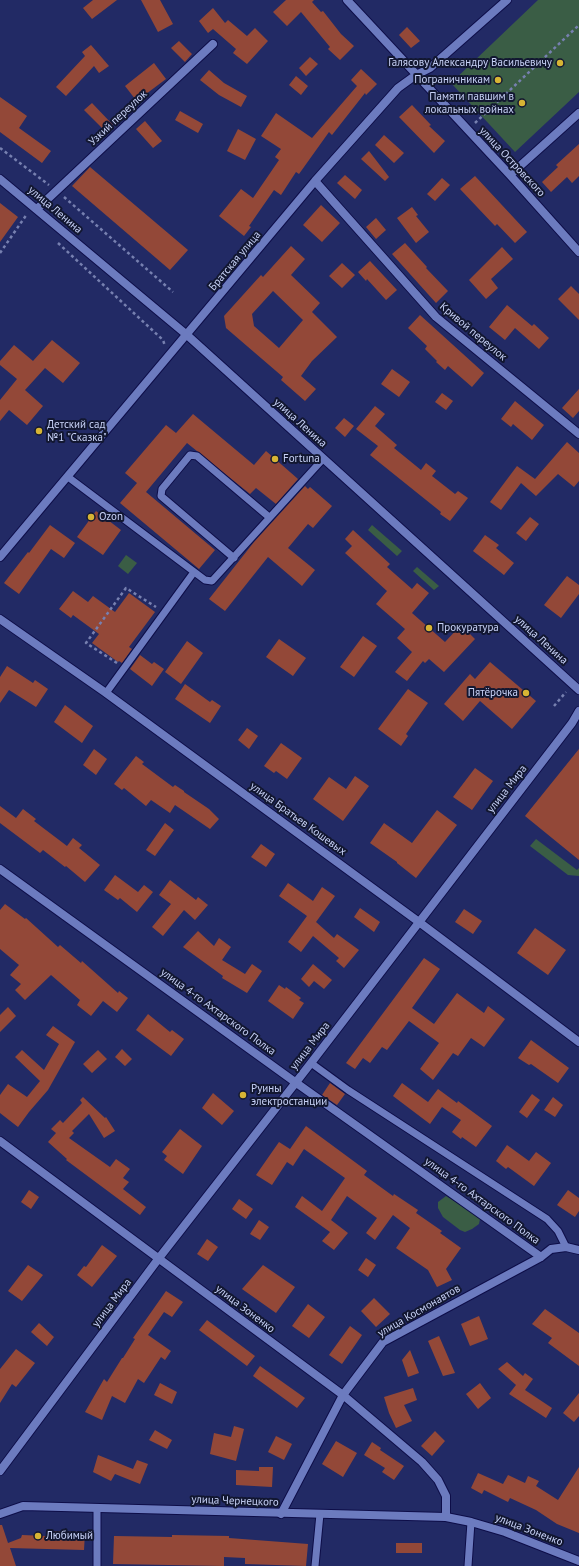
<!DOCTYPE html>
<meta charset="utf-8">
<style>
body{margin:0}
canvas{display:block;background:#222a65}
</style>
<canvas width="579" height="1566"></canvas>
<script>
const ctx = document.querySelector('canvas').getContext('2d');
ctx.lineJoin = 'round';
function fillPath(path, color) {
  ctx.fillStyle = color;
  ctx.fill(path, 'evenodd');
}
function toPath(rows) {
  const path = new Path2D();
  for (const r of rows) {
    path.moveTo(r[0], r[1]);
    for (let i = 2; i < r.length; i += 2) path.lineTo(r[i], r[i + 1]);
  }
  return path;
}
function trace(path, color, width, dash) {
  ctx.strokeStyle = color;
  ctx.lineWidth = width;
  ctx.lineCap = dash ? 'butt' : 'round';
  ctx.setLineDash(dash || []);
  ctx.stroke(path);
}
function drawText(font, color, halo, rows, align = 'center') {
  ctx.font = font + ' "PT Sans",sans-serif';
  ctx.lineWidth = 4;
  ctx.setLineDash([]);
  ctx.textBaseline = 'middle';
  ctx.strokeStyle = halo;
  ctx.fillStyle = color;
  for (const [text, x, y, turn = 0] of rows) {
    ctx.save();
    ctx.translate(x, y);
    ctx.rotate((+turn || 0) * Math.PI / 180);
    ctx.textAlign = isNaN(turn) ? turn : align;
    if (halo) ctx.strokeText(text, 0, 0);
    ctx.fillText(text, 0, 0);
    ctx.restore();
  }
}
const green = toPath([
 [538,0,579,0,579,92,515,152,451,83],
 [372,525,402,551,397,556,368,530],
 [126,555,137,563,128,574,118,566],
 [417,567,439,586,434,590,413,571],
 [536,839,577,870,579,868,579,876,568,875,530,846],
 [446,1196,473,1213,480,1219,479,1224,472,1229,465,1232,460,1230,443,1217,438,1208,438,1202]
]);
const building = toPath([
 [93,0,117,0,92,19,83,8],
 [141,0,160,0,173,24,158,32],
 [286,0,314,0,312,2,321,12,323,11,341,34,354,46,340,60,328,49,330,47,301,12,287,26,273,12],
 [213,8,225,23,228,20,247,36,255,28,268,41,247,64,233,53,236,49,213,29,208,33,199,21],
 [407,27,420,41,411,48,399,35],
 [179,41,192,54,185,62,171,48],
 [91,45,109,66,99,73,94,66,66,96,56,87,85,56,82,52],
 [310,57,318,64,306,76,299,68],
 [154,63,166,79,146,94,148,96,139,104,125,86],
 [361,69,377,84,366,95,365,93,332,135,329,132,299,174,296,172,281,195,274,190,249,226,251,227,244,236,219,216,241,189,253,198,279,160,275,157,281,149,261,136,276,113,312,138,357,86,351,80],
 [209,70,224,83,247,96,241,107,219,95,200,80],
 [296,76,308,86,301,95,289,85],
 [0,97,27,116,19,128,51,151,42,163,0,132],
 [92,103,113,125,106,132,84,110],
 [412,105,431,125,429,126,445,141,434,153,399,117],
 [180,111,203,124,198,133,175,120],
 [145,121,162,141,153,148,136,129],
 [238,129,256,139,245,160,227,151],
 [384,135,404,153,394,163,375,145],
 [579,144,579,176,572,183,567,177,551,192,542,182,558,167,556,165],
 [369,151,389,177,385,181,361,159],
 [90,167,188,250,170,270,72,186],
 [345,175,362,190,355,199,337,183],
 [475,176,527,232,515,243,497,224,495,226,460,189],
 [442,178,450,185,435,201,427,194],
 [0,203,18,217,0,242],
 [321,205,340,223,322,242,303,225],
 [412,207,418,215,416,216,429,232,416,243,397,218],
 [376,218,386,230,376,239,366,227],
 [405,243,427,267,426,268,448,291,436,303,392,254],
 [291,246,305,259,291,275,320,303,312,312,337,337,312,361,301,376,316,389,305,401,281,380,283,377,226,328,224,316,261,275,263,277],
 [273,291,303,320,279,348,254,326,252,314],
 [502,247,513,259,491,279,498,288,486,299,469,280],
 [370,261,397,290,386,300,367,279,366,281,358,272],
 [342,263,355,275,342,288,329,276],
 [571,286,579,294,579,320,558,299],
 [507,305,532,326,534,324,549,338,539,349,515,328,505,340,489,327],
 [420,315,484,373,472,387,448,366,445,370,436,362,437,361,425,349,427,346,408,328],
 [52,340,80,363,63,383,45,368,25,390,43,406,27,425,9,410,0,421,0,400,17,379,0,365,0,361,14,345,33,361],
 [392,369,410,382,399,397,381,384],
 [579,389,579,411,573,418,562,408],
 [442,393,453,401,446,410,435,402],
 [515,401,544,425,532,440,513,424,511,427,501,419],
 [375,406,385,414,375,426,397,445,394,448,421,470,426,463,436,471,432,476,455,494,458,491,468,498,450,521,440,514,441,512,370,455,378,446,356,429],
 [193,414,254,465,266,451,298,479,276,504,256,488,250,494,187,443,146,492,215,550,199,569,120,503,137,483,125,473,166,425,176,433],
 [344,418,354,426,345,437,335,428],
 [567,442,579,453,579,481,574,487,558,474,536,496,521,483,501,510,490,502,517,466,535,479],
 [305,486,308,489,310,487,332,506,313,528,308,524,288,548,315,570,302,586,268,557,225,611,209,599,254,542],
 [96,511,121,530,103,555,77,537],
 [530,517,539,524,526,541,516,533],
 [50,525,75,543,64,558,51,549,19,594,4,583,28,552,29,553],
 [353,530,390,564,387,567,412,589,417,583,429,593,412,613,445,642,461,625,475,639,444,672,429,659,425,663,423,661,407,681,395,672,412,652,397,638,405,629,376,604,387,591,345,553,352,546,345,539],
 [485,535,499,545,496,548,514,563,504,575,473,551],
 [567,576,579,585,579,594,561,618,544,605],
 [73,591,88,602,93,596,115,612,129,593,155,612,129,647,132,649,122,663,119,661,118,662,92,643,99,634,73,615,71,618,59,609],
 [363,636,377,646,354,677,340,667],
 [279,639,306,658,293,676,266,657],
 [187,641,203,653,181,684,165,672],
 [140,655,152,664,154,662,164,669,152,686,130,669],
 [490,662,536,701,512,729,480,701,463,721,444,704,470,674,475,679],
 [7,666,33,683,35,680,48,689,36,707,9,690,0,703,0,677],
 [185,684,210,702,212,700,221,706,210,723,175,699],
 [408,689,428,703,406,734,408,736,401,746,378,729],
 [65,705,93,726,82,743,54,722],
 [247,728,258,736,249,749,238,740],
 [281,743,302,758,287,779,276,771,274,773,264,766],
 [94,749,107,759,96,775,83,765],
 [579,749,579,860,525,816],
 [136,756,144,762,142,764,173,787,175,785,184,791,184,792,209,809,219,819,210,829,175,805,170,813,151,800,146,806,124,788,122,790,114,784],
 [475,768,493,781,472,810,453,797],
 [355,776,369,786,343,821,313,799,329,777,346,789],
 [0,806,16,818,23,809,36,819,34,821,67,846,73,838,82,845,79,848,100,865,85,882,66,866,65,867,43,850,40,853,0,823],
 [437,810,457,825,416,878,397,863,397,862,370,843,384,823,412,843],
 [165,823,174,830,155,856,146,850],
 [261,844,275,854,266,867,251,857],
 [115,875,138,892,144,885,153,892,137,912,120,898,118,900,104,890],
 [170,880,196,900,198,897,208,905,195,920,184,910,163,936,152,927,171,904,159,895],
 [288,883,313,901,322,887,335,896,316,922,334,938,337,934,359,950,344,968,336,961,339,958,313,936,301,952,288,942,307,916,279,896],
 [5,904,25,919,26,918,58,947,60,945,81,963,82,961,118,993,119,991,128,998,117,1012,103,1001,91,1016,77,1005,80,1000,51,975,25,1000,15,990,21,984,10,975,19,965,0,949,0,910],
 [360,908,380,922,374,932,354,917],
 [464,909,482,921,473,934,455,922],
 [535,928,566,950,548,975,517,953],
 [198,931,214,946,219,938,231,947,222,960,245,974,252,964,262,971,247,993,222,978,223,976,183,947],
 [424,958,440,969,412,1008,434,1024,457,993,484,1013,488,1006,505,1019,484,1047,471,1038,458,1056,453,1053,433,1080,420,1069,439,1043,409,1021,387,1050,382,1047,370,1063,363,1058,355,1069,346,1063],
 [313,964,332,980,324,989,314,981,309,987,301,979],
 [279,985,285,989,286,987,301,998,299,1000,304,1003,293,1019,268,1001],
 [8,1007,16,1016,0,1032,0,1015],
 [148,1014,170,1032,172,1030,184,1039,171,1056,136,1030],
 [53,1026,75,1042,48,1090,29,1112,18,1127,0,1113,0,1095,8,1084,27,1097,40,1081,15,1057,22,1050,44,1070,59,1044,46,1035],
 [531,1040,569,1068,558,1083,531,1064,529,1065,518,1058],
 [122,1049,132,1059,125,1066,115,1057],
 [98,1050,107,1059,92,1073,83,1064],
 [330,1083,345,1094,337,1105,322,1095],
 [402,1083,428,1102,438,1089,457,1103,458,1101,492,1126,476,1147,462,1137,461,1139,452,1132,461,1120,442,1107,430,1124,393,1096],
 [213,1093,234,1111,222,1125,202,1108],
 [532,1094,540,1100,527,1118,519,1112],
 [83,1097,105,1118,106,1117,115,1131,104,1138,89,1114,72,1131,74,1133,69,1138,110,1167,116,1159,130,1169,123,1178,129,1182,123,1189,146,1207,140,1215,66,1160,67,1159,48,1142,56,1133,51,1129,60,1120,63,1123,82,1103,80,1100],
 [553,1097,563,1105,555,1117,544,1110],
 [306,1126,367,1171,364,1175,393,1196,394,1194,418,1210,416,1213,442,1231,440,1233,461,1248,446,1269,452,1280,437,1287,428,1270,396,1248,410,1228,393,1215,375,1240,366,1233,377,1218,347,1196,331,1220,348,1233,334,1250,322,1241,330,1232,295,1207,302,1196,322,1211,345,1178,304,1149,293,1166,287,1162,272,1185,256,1175,279,1142,290,1149],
 [180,1129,202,1146,183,1174,164,1160,167,1156,162,1152],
 [507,1145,529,1161,536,1152,551,1163,534,1186,508,1167,506,1169,496,1161],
 [29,1190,39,1197,31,1209,21,1202],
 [568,1190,579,1198,579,1211,575,1217,557,1205],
 [239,1199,253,1209,246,1219,232,1209],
 [259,1220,269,1227,260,1240,250,1234],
 [207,1239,218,1247,208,1261,197,1254],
 [102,1245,117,1256,92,1287,77,1275,84,1266,86,1267],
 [366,1258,376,1265,368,1277,358,1270],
 [28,1265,43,1275,22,1301,8,1291],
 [263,1265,295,1287,276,1313,242,1289],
 [166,1291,183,1302,172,1317,164,1312,148,1335,171,1351,165,1360,161,1357,144,1383,138,1379,125,1403,112,1396,102,1420,85,1412,104,1379,107,1382,122,1358,123,1358,135,1339,133,1338],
 [374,1298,390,1314,376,1327,361,1311],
 [308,1304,325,1317,309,1338,292,1326],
 [545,1309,579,1333,579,1366,548,1343,552,1338,532,1324],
 [479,1316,488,1339,470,1346,461,1324],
 [207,1320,255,1356,247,1366,199,1330],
 [39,1323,54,1337,47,1346,31,1332],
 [350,1326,362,1335,342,1364,329,1355],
 [439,1336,455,1373,443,1376,428,1341],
 [16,1349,35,1363,16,1387,12,1384,0,1403,0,1369],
 [410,1350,419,1373,408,1377,402,1360],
 [507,1362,523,1376,525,1373,533,1379,525,1390,552,1408,546,1418,509,1394,516,1385,498,1369],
 [260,1366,305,1398,297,1408,253,1376],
 [160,1383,177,1392,172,1404,154,1395],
 [480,1383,491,1398,478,1409,466,1394],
 [413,1388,417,1400,404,1405,412,1421,396,1428,389,1413,384,1397],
 [579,1393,579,1416,574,1422,563,1413],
 [234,1426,244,1429,236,1461,210,1454,214,1433,231,1437],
 [155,1430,172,1440,167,1449,149,1440],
 [435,1431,445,1441,432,1456,421,1446],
 [276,1436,292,1444,284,1460,268,1452],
 [336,1441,357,1453,343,1477,322,1464],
 [372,1442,381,1448,380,1450,404,1466,394,1480,382,1472,385,1468,364,1455],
 [98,1455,133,1469,137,1460,148,1464,140,1484,115,1474,111,1481,93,1472],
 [259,1467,273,1467,272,1487,236,1485,236,1470,259,1471],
 [579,1467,579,1533,557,1524,536,1510,510,1498,508,1502,484,1490,482,1494,471,1488,478,1473,503,1484,508,1475,525,1483,528,1476,539,1481,536,1486,558,1500],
 [0,1525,2,1525,8,1543,21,1538,22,1535,46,1536,46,1531,85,1532,84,1550,10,1548,16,1566,0,1566],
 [172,1535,229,1536,229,1538,308,1544,306,1566,245,1564,245,1558,224,1557,224,1566,113,1564,114,1536,172,1537],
 [396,1543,422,1543,422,1553,396,1553]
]);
const path = toPath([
 [475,123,579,25],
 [0,148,49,185],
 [64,197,173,292],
 [58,243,163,340,165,346],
 [0,253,27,214],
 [117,663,86,643,126,588,156,607],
 [554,706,566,692]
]);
const service = toPath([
 [68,477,205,580,212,581,323,459],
 [234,558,161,496,162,489,190,455,197,456,269,517],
 [106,693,194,572],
 [311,1063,348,1090,547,1219,558,1231,566,1247],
 [97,1566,97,1508],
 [315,1566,320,1514],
 [468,1566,471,1522]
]);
const minor = toPath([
 [347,0,510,175,579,252],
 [510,175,579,113],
 [0,179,187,335,579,690],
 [315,181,436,317,579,434],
 [37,209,213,44],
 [0,557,315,181,398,88,416,75,430,68,507,0],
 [0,619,106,693,419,922,579,1042],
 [0,869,295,1082,541,1257],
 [0,1141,343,1395,422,1462,438,1480,446,1496,446,1517],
 [0,1471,159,1258,311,1063,572,723,579,711],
 [281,1514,343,1395,383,1342,541,1257,551,1249,566,1247,579,1250]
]);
const tertiary = toPath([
 [0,1514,23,1506,446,1517,471,1522,505,1532,579,1561]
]);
const markers = [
 [560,63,4,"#d7b434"],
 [498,80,4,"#d7b434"],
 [522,103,4,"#d7b434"],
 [39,431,4,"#d7b434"],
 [275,459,4,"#d7b434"],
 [91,517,4,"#d7b434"],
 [429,628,4,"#d7b434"],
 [526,693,4,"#d7b434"],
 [243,1095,4,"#d7b434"],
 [38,1536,4,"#d7b434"]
];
const poiNames = [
 ["Галясову Александру Васильевичу",552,63,"right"],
 ["Пограничникам",490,80,"right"],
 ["Памяти павшим в",514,97,"right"],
 ["локальных войнах",514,110,"right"],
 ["Детский сад",47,425],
 ["№1 \"Сказка\"",47,438],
 ["Fortuna",283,459],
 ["Ozon",99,517],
 ["Прокуратура",437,628],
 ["Пятёрочка",518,693,"right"],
 ["Руины",251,1089],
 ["электростанции",251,1102],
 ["Любимый",46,1536]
];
const streetNames = [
 ["Узкий переулок",118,118,-43],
 ["улица Островского",512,162,47],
 ["улица Ленина",55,210,40],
 ["Братская улица",235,261,-50],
 ["Кривой переулок",473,332,40],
 ["улица Ленина",300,423,42],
 ["улица Ленина",541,640,42],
 ["улица Мира",507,789,-52],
 ["улица Братьев Кошевых",298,819,36],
 ["улица 4-го Ахтарского Полка",218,1012,36],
 ["улица Мира",310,1046,-52],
 ["улица 4-го Ахтарского Полка",482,1201,36],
 ["улица Мира",112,1303,-53],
 ["улица Зоненко",245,1309,37],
 ["улица Космонавтов",419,1311,-30],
 ["улица Чернецкого",235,1501,2],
 ["улица Зоненко",529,1530,21]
];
fillPath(green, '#3a5d45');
fillPath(building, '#934838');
trace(service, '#0d0d48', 9);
trace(minor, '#0d0d48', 10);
trace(tertiary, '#0d0d48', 10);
trace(path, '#7780b0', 2.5, [3, 3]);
trace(service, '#6c7bbf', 7);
trace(minor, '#6c7bbf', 8);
trace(tertiary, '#6c7bbf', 8);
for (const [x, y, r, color] of markers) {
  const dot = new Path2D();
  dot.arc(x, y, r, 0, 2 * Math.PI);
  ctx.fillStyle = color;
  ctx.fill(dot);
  trace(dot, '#121731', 1.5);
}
drawText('11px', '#c8d2f7', '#121731', poiNames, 'left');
drawText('11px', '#c8d2f7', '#121731', streetNames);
</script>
